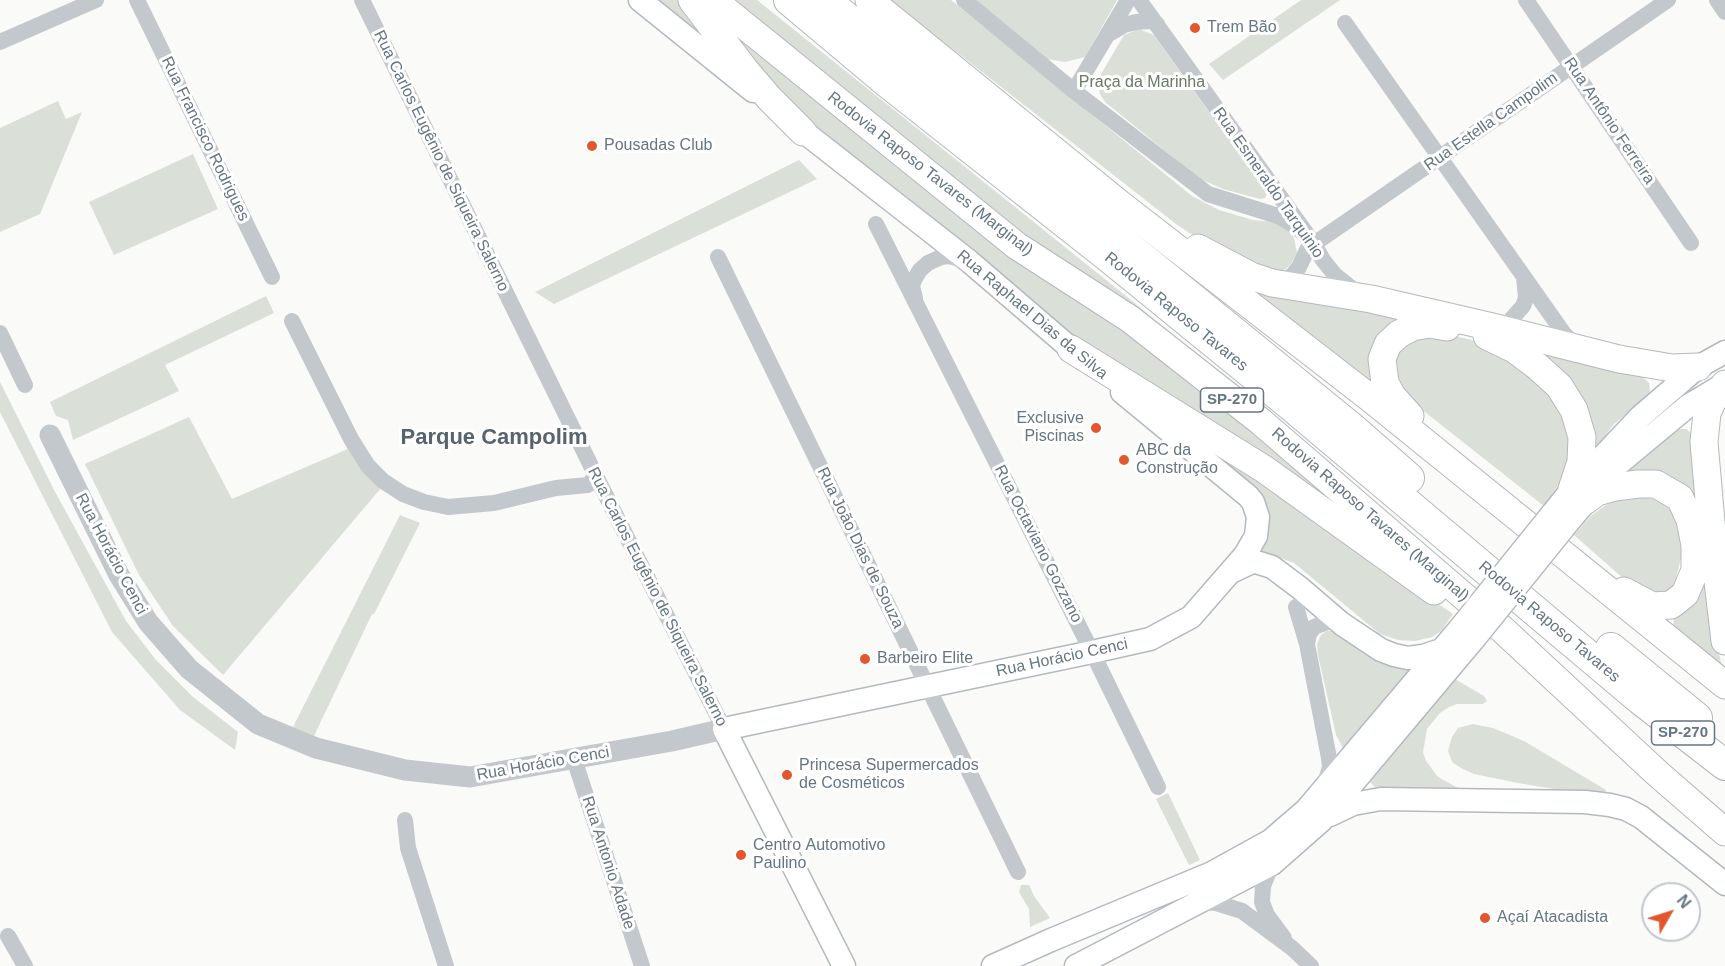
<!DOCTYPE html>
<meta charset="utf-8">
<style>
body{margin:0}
#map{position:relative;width:1725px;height:966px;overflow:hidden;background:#fafaf8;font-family:Helvetica,sans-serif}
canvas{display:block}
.north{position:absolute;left:1641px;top:882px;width:60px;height:60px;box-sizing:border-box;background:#fff;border:2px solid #c1c8cd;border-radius:50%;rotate:51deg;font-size:16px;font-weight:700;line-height:24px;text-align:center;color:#657683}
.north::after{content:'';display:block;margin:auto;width:21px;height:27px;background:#e4572e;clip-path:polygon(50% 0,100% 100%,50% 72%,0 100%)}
</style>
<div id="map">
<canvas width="1725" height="966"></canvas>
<div class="north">N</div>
</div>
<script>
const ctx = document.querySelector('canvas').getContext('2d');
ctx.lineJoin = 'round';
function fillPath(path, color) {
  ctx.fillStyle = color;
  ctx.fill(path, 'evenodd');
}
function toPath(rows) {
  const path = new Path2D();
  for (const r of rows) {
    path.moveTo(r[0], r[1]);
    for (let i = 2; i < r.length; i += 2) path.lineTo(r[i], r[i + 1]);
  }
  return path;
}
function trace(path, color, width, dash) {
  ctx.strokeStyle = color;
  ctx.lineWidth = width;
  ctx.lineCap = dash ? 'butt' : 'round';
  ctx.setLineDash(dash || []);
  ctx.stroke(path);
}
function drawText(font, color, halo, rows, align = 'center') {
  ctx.font = font + ' Helvetica,sans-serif';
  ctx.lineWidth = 6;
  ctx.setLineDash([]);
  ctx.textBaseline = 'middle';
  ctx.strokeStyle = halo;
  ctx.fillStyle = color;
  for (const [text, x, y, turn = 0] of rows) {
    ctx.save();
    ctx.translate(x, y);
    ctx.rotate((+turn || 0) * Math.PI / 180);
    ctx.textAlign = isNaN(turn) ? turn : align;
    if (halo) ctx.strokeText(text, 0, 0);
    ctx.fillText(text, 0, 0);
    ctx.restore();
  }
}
const green = toPath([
 [655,0,678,0,696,24,706,42],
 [725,0,757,0,1131,300,1323,459,1063,265],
 [886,0,951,0,1192,196,1219,210,1253,220,1276,222,1287,227,1294,238,1297,253,1290,265,1283,271,1274,273,1215,250,1176,224,963,57],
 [976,0,1117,0,1085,57,1065,62,1047,59],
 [1301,0,1340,0,1223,80,1209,64],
 [1139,29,1154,35,1267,193,1265,198,1260,199,1223,189,1200,179,1105,102,1100,94,1097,81,1124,35],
 [731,30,1128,330,1346,507,1349,513,1057,329,783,107],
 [58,101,66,119,82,112,40,214,0,232,0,128],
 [193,154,218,209,114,255,89,202],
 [799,160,817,179,554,304,535,292],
 [1236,285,1330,305,1404,319,1373,387],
 [266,296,274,313,165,365,179,391,73,440,68,420,56,416,50,402],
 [1439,332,1495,346,1544,384,1561,408,1571,445,1565,475,1544,506,1416,405,1394,377,1394,353,1407,342],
 [1536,347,1642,376,1649,383,1650,391,1648,396,1613,425,1595,450],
 [0,382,54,490,126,621,156,660,193,697,238,732,235,750,180,710,112,632,0,412],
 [189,417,232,499,350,448,381,488,223,675,173,626,139,575,85,464],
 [1680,429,1686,429,1692,434,1714,634,1723,670,1673,628,1674,618,1684,612,1686,488,1673,478,1658,472,1630,473,1628,470,1670,434],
 [1195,433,1453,614,1441,631,1432,637,1415,641,1398,640,1380,634,1294,563,1270,554,1258,555,1267,530,1195,439],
 [1651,496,1663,502,1671,510,1683,541,1681,558,1675,582,1671,589,1663,596,1633,587,1574,535,1592,515,1606,505,1621,499],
 [400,515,420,523,374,614,372,614,314,736,293,727],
 [1327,631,1336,631,1371,658,1386,665,1408,670,1408,674,1347,748,1343,748,1336,735,1318,655,1317,644,1321,635],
 [1455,679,1484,696,1487,701,1483,704,1457,704,1449,707,1440,713,1427,729,1423,752,1426,761,1438,777,1460,789,1376,788,1370,782],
 [1473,724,1493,728,1524,741,1606,790,1604,794,1572,792,1518,783,1474,774,1461,768,1452,762,1448,751,1452,737,1458,728],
 [1168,793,1200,860,1189,865,1156,799],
 [1021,885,1029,885,1034,896,1050,918,1030,927,1029,909,1019,892]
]);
const minor = toPath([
 [137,0,272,277],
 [362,0,596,476,724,729],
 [964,0,1074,91,1208,194,1278,216,1297,227,1314,244],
 [1139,0,1314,244,1323,260,1335,275,1359,294],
 [1526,0,1691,243],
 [1717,0,1725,12],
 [1345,23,1565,335,1577,346],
 [1107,35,1124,25,1136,22,1150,21,1157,24],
 [0,42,96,0],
 [1074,91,1128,0],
 [876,224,1092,652,1158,787],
 [718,257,1018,872],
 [1275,282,1292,276,1299,267,1308,248,1668,0],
 [915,298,912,286,914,280,920,270,928,263,941,257,949,256,967,261],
 [292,321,351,439,368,466,383,481,403,494,424,502,448,507,494,503,556,488,588,485,596,476],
 [1494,326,1508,323,1523,306,1526,298,1524,277],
 [0,333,25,385],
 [1296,607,1307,644],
 [574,759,642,966],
 [1324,787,1330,767,1329,758,1307,644,1309,634,1314,627,1330,621,1342,624],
 [405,820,408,848,446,966],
 [1272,864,1263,886,1262,902,1267,915,1284,938],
 [1200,902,1216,903,1242,911,1292,948,1311,966],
 [8,936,25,966]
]);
const tertiary = toPath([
 [50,435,119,575,148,622,189,669,258,724,316,748,405,770,470,777,672,741,724,729]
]);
const secondary = toPath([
 [640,0,753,91],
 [790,121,970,262,1083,359],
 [1552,514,1572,489,1640,417,1698,367,1725,352],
 [1566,525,1617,465,1688,406,1723,385],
 [1231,572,1250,563,1256,562,1272,567,1300,588,1342,624,1381,650,1394,655,1408,658,1423,656,1444,649],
 [1330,815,1353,804,1381,799,1585,802,1610,805,1626,809,1641,817,1725,884],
 [844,966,724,729,1092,652,1150,639,1191,617,1245,555,1256,536,1258,517,1253,502,1248,496,1122,392],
 [993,966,1051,940,1212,873,1270,841,1306,810,1461,627],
 [1076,966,1272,864,1322,820,1474,639]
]);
const trunk = toPath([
 [692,0,745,70,770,99,803,132],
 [713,0,1017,246,1130,319,1260,421,1503,630,1657,773,1725,832],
 [869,0,1121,205,1370,398,1725,685],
 [1198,248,1251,276,1272,283,1371,299,1492,327,1619,359,1672,368,1698,367],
 [1487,336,1514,349,1538,367,1559,386,1574,410,1582,437,1581,462,1572,489],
 [1071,349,1264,469,1434,591],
 [1725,384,1712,402,1707,413,1704,442,1711,522,1725,641],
 [1410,416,1392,396,1385,383,1382,359,1388,344,1399,334,1412,327,1430,324,1447,327],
 [1585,501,1597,492,1615,487,1638,484,1656,484,1680,498,1690,520,1695,545,1695,570,1685,594,1671,605,1652,606,1624,591]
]);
const motorway = toPath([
 [789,0,888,83,1111,259,1288,403,1641,700,1725,765],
 [825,0,1353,429,1409,478],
 [1611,648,1697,718]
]);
const secondaryBridge = toPath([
 [1461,627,1552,514],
 [1474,639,1566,525]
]);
const markers = [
 [1195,28,6,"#e4572e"],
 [592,146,6,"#e4572e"],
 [1096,428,6,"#e4572e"],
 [1124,460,6,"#e4572e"],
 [865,659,6,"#e4572e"],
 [787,775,6,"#e4572e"],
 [741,855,6,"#e4572e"],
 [1485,918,6,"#e4572e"]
];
const shields = [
 [1232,400,63],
 [1683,733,63]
];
const shieldNames = [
 ["SP-270",1232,400],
 ["SP-270",1683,733]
];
const poiNames = [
 ["Trem Bão",1207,28],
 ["Pousadas Club",604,146],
 ["Exclusive",1084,419,"right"],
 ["Piscinas",1084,437,"right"],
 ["ABC da",1136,451],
 ["Construção",1136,469],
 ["Barbeiro Elite",877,659],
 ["Princesa Supermercados",799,766],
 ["de Cosméticos",799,784],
 ["Centro Automotivo",753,846],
 ["Paulino",753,864],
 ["Açaí Atacadista",1497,918]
];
const parkNames = [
 ["Praça da Marinha",1142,83]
];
const streetNames = [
 ["Rua Antônio Ferreira",1609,121,56],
 ["Rua Estella Campolim",1491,122,-35],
 ["Rua Francisco Rodrigues",205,139,64],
 ["Rua Carlos Eugênio de Siqueira Salerno",441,161,64],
 ["Rodovia Raposo Tavares (Marginal)",930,174,38],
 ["Rua Esmeraldo Tarquinio",1268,183,55],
 ["Rodovia Raposo Tavares",1176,312,39],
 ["Rua Raphael Dias da Silva",1032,315,40],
 ["Rodovia Raposo Tavares (Marginal)",1370,515,41],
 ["Rua Octaviano Gozzano",1038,544,63],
 ["Rua João Dias de Souza",860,548,64],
 ["Rua Horácio Cenci",111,554,62],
 ["Rua Carlos Eugênio de Siqueira Salerno",657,597,63],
 ["Rodovia Raposo Tavares",1549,622,40],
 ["Rua Horácio Cenci",1062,658,-12],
 ["Rua Horácio Cenci",543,764,-10],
 ["Rua Antonio Adade",608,863,72]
];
const districtNames = [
 ["Parque Campolim",494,438]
];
fillPath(green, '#dadfd7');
trace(secondary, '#b3babf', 25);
trace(trunk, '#b4b9bd', 29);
trace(motorway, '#b4b9bd', 32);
trace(minor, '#c3c8cc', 16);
trace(tertiary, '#c3c8cc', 21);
trace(secondary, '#fff', 22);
trace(trunk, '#fff', 27);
trace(motorway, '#fff', 30);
trace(secondaryBridge, '#b3babf', 25, []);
trace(secondaryBridge, '#fff', 22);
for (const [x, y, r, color] of markers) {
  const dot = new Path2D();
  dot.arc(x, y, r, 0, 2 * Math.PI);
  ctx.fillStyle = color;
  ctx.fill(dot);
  trace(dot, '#fff', 2);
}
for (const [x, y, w] of shields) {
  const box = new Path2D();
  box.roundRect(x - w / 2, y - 12, w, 24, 4.5);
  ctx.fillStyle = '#fff';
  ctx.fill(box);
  trace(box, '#657683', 1.5);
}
drawText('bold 15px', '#657683', null, shieldNames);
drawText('16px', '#657683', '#fff', poiNames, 'left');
drawText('16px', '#687a64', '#fff', parkNames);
drawText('16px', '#657683', '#fff', streetNames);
drawText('bold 22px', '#57646e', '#fff', districtNames);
</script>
